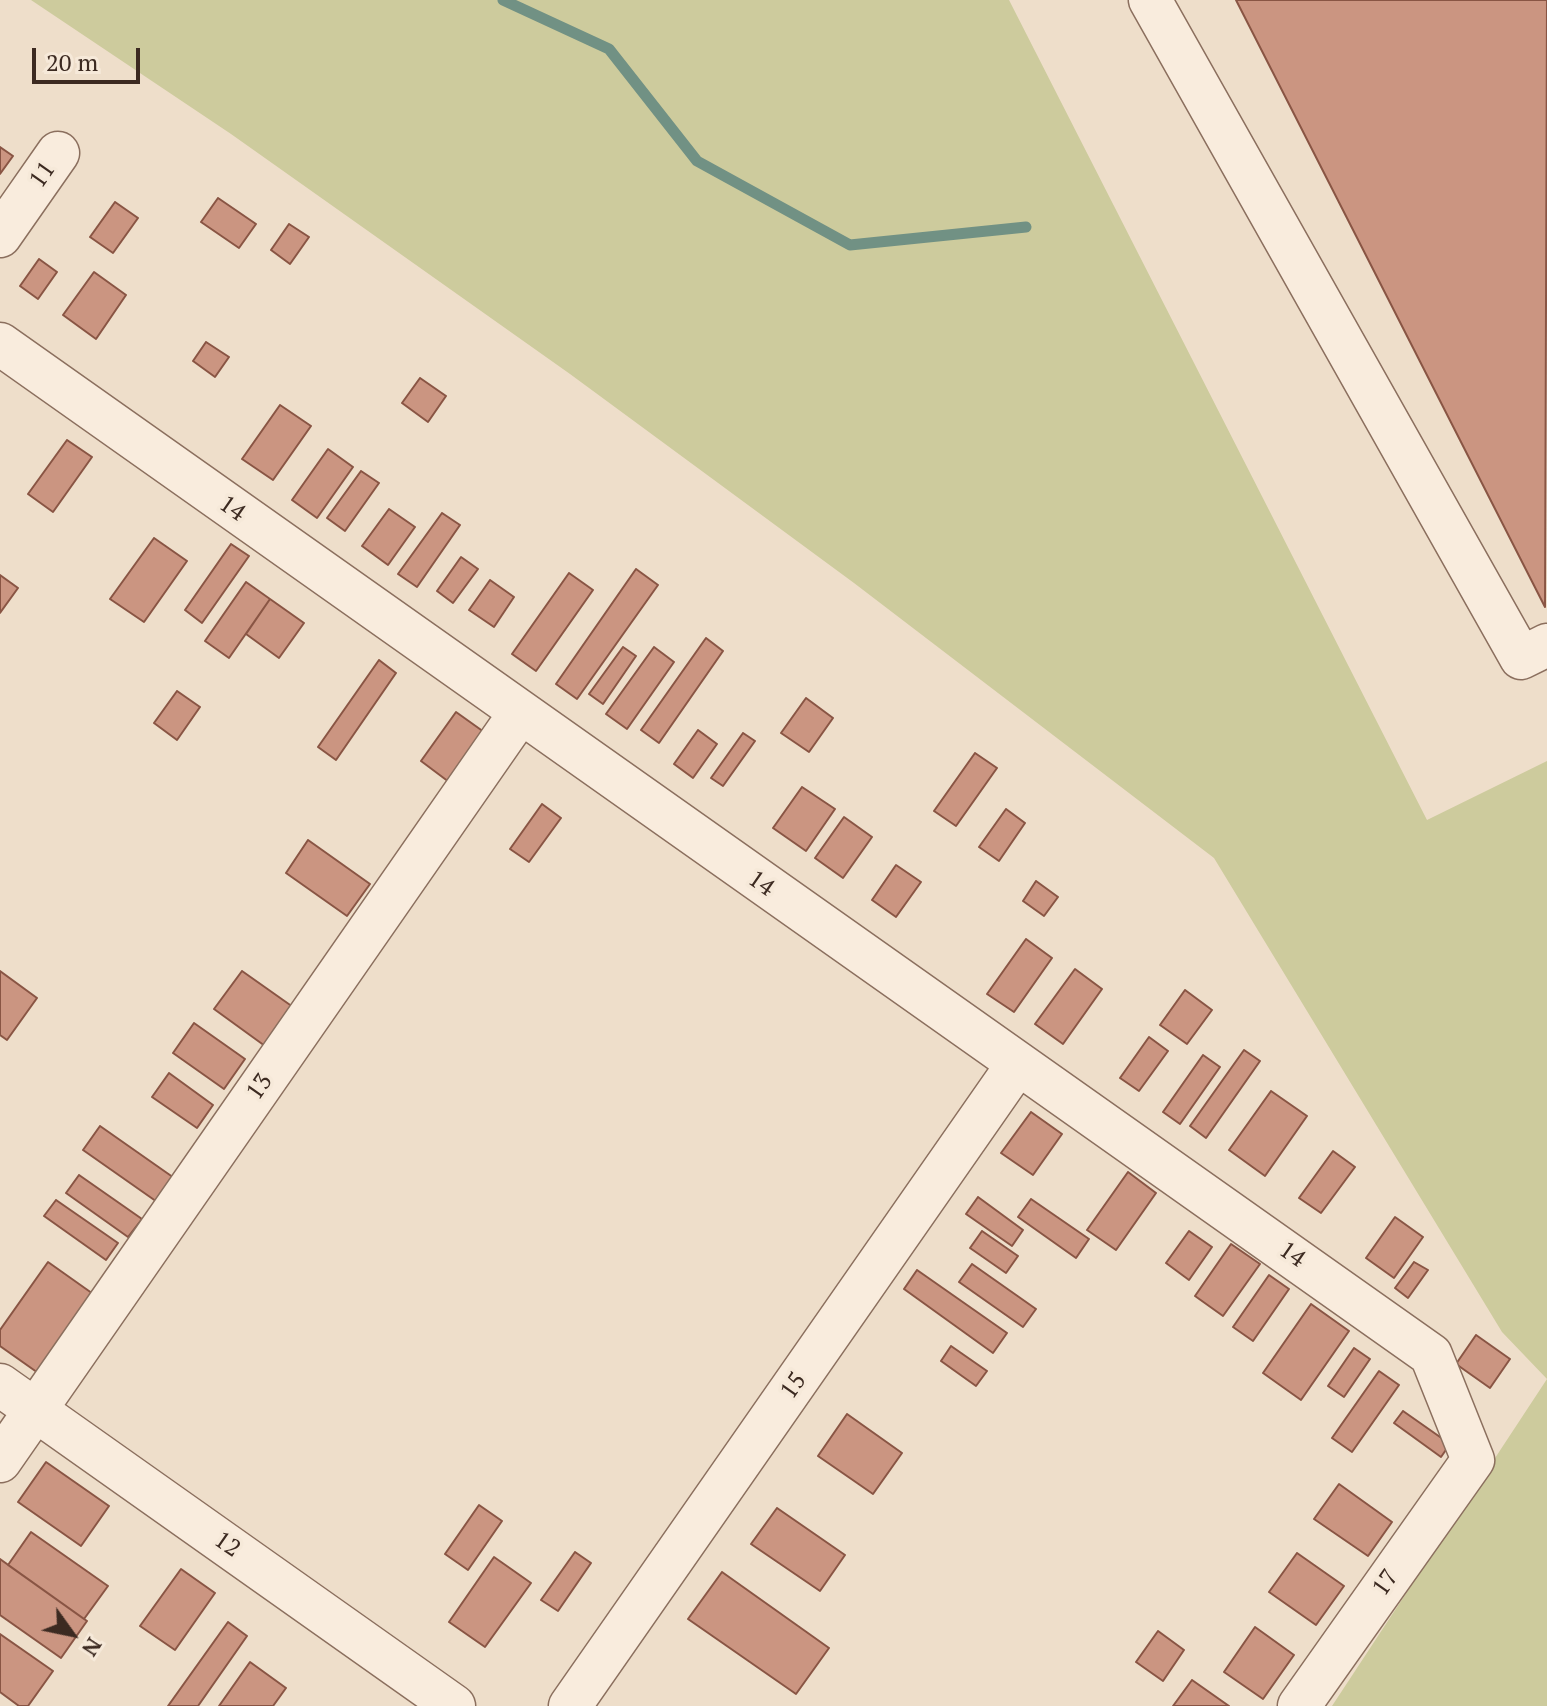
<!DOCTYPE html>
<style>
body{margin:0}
#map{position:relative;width:1547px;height:1706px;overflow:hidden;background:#eedeca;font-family:"PT Serif",serif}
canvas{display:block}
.north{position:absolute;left:32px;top:1594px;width:80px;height:80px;-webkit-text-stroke:6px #f6e9d9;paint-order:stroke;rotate:123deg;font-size:22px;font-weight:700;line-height:32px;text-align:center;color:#3c2a21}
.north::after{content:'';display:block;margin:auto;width:28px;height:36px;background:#3c2a21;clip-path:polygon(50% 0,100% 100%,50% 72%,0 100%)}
.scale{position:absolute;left:32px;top:48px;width:108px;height:36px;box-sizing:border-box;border:4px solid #3c2a21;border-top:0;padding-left:10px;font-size:24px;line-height:28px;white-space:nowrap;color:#3c2a21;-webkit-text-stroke:6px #f6e9d9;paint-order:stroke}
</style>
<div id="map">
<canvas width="1547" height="1706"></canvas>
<div class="north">N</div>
<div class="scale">20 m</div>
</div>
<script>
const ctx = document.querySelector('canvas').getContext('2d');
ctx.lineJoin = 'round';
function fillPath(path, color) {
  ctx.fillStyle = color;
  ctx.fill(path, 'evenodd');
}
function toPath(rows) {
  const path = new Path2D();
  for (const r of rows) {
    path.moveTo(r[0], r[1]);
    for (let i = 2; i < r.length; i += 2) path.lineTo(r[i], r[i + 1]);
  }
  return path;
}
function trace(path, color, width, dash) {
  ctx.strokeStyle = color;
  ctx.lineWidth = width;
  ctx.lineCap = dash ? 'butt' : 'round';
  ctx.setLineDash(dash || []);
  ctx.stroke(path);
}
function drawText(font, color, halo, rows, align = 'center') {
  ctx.font = font + ' "PT Serif",serif';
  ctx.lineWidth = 7;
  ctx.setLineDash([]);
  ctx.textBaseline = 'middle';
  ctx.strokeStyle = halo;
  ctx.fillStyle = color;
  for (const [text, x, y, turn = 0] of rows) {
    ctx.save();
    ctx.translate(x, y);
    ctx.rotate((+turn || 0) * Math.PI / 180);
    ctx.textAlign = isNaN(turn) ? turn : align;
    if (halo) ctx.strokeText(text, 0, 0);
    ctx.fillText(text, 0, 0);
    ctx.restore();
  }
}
const green = toPath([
 [31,0,1009,0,1427,820,1547,761,1547,1706,1332,1706,1547,1379,1502,1332,1214,858,854,583,570,374,231,134]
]);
const stream = toPath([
 [503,0,609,49,697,161,850,245,1026,227]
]);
const building = toPath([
 [1236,0,1547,0,1545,607,1236,0],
 [0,147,13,156,0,174,0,147],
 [218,198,256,224,239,248,201,222,218,198],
 [115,202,138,218,113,253,90,237,115,202],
 [289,224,309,237,290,264,271,250,289,224],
 [39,259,57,272,38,299,20,286,39,259],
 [94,272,126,295,96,339,63,315,94,272],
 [206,342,229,357,215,377,193,361,206,342],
 [420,378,446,396,428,422,402,403,420,378],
 [280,405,311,426,273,480,242,459,280,405],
 [67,440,92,457,53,512,28,494,67,440],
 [328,449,353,467,317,518,292,500,328,449],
 [361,471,379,483,345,531,327,518,361,471],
 [389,509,415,527,388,565,362,546,389,509],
 [442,513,460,525,417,587,398,574,442,513],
 [154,538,187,561,144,622,110,599,154,538],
 [231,544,249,556,202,623,185,610,231,544],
 [461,557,478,569,453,603,437,591,461,557],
 [636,569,658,585,577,699,556,684,636,569],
 [569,573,593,590,536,671,512,654,569,573],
 [0,575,18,588,0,613,0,575],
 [490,580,514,597,494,627,469,610,490,580],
 [246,582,270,599,229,658,205,641,246,582],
 [270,599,304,623,279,658,246,634,270,599],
 [706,638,723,651,659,743,641,730,706,638],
 [623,647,636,656,603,704,589,694,623,647],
 [654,647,674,662,627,729,606,714,654,647],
 [379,660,396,673,336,760,318,747,379,660],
 [177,691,200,707,177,740,154,723,177,691],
 [806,698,833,718,809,752,781,733,806,698],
 [456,712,484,732,449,782,421,761,456,712],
 [698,730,717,744,693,778,674,764,698,730],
 [743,733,755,741,723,786,711,778,743,733],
 [975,753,997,768,956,826,934,811,975,753],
 [802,787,835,809,806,851,773,828,802,787],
 [542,804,561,818,529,862,510,849,542,804],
 [1006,809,1025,823,999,861,979,847,1006,809],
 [844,817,872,837,843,878,815,858,844,817],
 [308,840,370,884,347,916,286,873,308,840],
 [896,865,921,882,896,917,872,900,896,865],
 [1036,881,1058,897,1044,916,1023,901,1036,881],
 [1026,939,1052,958,1014,1012,987,994,1026,939],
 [1075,969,1102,989,1063,1044,1035,1024,1075,969],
 [0,971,37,998,7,1040,0,1035,0,971],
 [242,971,293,1007,265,1046,214,1009,242,971],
 [1185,990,1212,1010,1187,1044,1160,1025,1185,990],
 [194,1023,245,1059,224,1089,173,1053,194,1023],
 [1149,1037,1168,1051,1139,1091,1120,1078,1149,1037],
 [1244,1050,1260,1061,1206,1138,1190,1126,1244,1050],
 [1203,1055,1220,1067,1180,1124,1163,1112,1203,1055],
 [169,1073,213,1105,197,1128,152,1097,169,1073],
 [1271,1091,1307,1116,1265,1176,1229,1150,1271,1091],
 [1031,1112,1062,1134,1033,1175,1001,1153,1031,1112],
 [100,1126,177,1180,160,1204,83,1150,100,1126],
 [1333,1151,1355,1167,1321,1213,1299,1198,1333,1151],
 [1128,1172,1156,1193,1116,1250,1087,1230,1128,1172],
 [79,1175,142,1219,128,1237,66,1193,79,1175],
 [978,1197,1023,1230,1012,1246,966,1214,978,1197],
 [1031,1199,1089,1239,1076,1258,1018,1217,1031,1199],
 [56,1200,118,1243,106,1260,44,1216,56,1200],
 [1395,1217,1423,1237,1394,1278,1366,1258,1395,1217],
 [982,1231,1018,1256,1006,1273,970,1248,982,1231],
 [1189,1231,1212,1247,1189,1280,1166,1263,1189,1231],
 [1231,1244,1260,1264,1223,1316,1195,1296,1231,1244],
 [48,1262,96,1296,41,1375,0,1346,0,1330,48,1262],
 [1414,1262,1428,1270,1408,1298,1395,1288,1414,1262],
 [972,1264,1036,1309,1023,1327,959,1282,972,1264],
 [917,1270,1007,1333,993,1353,904,1289,917,1270],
 [1269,1275,1289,1289,1253,1341,1233,1327,1269,1275],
 [1311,1304,1349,1331,1301,1400,1263,1373,1311,1304],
 [1476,1335,1510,1359,1490,1388,1456,1364,1476,1335],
 [951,1346,987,1371,976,1386,941,1361,951,1346],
 [1354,1348,1370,1359,1344,1397,1328,1386,1354,1348],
 [1379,1371,1399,1385,1352,1452,1332,1438,1379,1371],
 [1403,1411,1450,1444,1441,1457,1394,1423,1403,1411],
 [847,1414,902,1453,873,1494,818,1456,847,1414],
 [46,1462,109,1506,81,1546,18,1502,46,1462],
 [1339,1484,1392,1522,1368,1556,1314,1519,1339,1484],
 [479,1505,502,1521,468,1570,445,1554,479,1505],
 [777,1508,845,1555,820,1591,751,1544,777,1508],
 [31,1532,108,1586,84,1619,8,1565,31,1532],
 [575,1552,591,1563,558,1611,541,1600,575,1552],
 [1297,1553,1344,1586,1316,1625,1269,1592,1297,1553],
 [494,1557,531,1583,485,1647,449,1622,494,1557],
 [0,1559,87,1621,61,1658,0,1615,0,1559],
 [181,1569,215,1593,175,1650,140,1626,181,1569],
 [722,1572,829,1648,796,1694,688,1619,722,1572],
 [228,1622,247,1636,198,1706,168,1706,228,1622],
 [1255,1627,1294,1655,1263,1699,1224,1672,1255,1627],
 [1158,1631,1184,1650,1163,1681,1136,1662,1158,1631],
 [0,1634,53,1671,28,1706,19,1706,0,1692,0,1634],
 [250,1662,286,1688,273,1706,219,1706,250,1662],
 [1192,1680,1229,1706,1173,1706,1192,1680]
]);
const minor = toPath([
 [1150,0,1521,658,1547,645],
 [0,236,58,153],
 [0,344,1431,1355,1473,1460,1299,1706],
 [0,1385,454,1706],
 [0,1461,520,713],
 [570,1706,1017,1065]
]);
const streetNames = [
 ["11",43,175,-55],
 ["14",232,509,35],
 ["14",761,884,35],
 ["13",260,1087,-55],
 ["14",1292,1255,35],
 ["15",794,1386,-55],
 ["12",227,1545,35],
 ["17",1386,1583,-55]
];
fillPath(green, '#cdcb9d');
trace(stream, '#719184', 11);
fillPath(building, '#cb9581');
trace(building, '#895544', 2);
trace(minor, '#8b6f5e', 45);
trace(minor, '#f9ecdd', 42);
drawText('24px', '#3c2a21', '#f6e9d9', streetNames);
</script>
